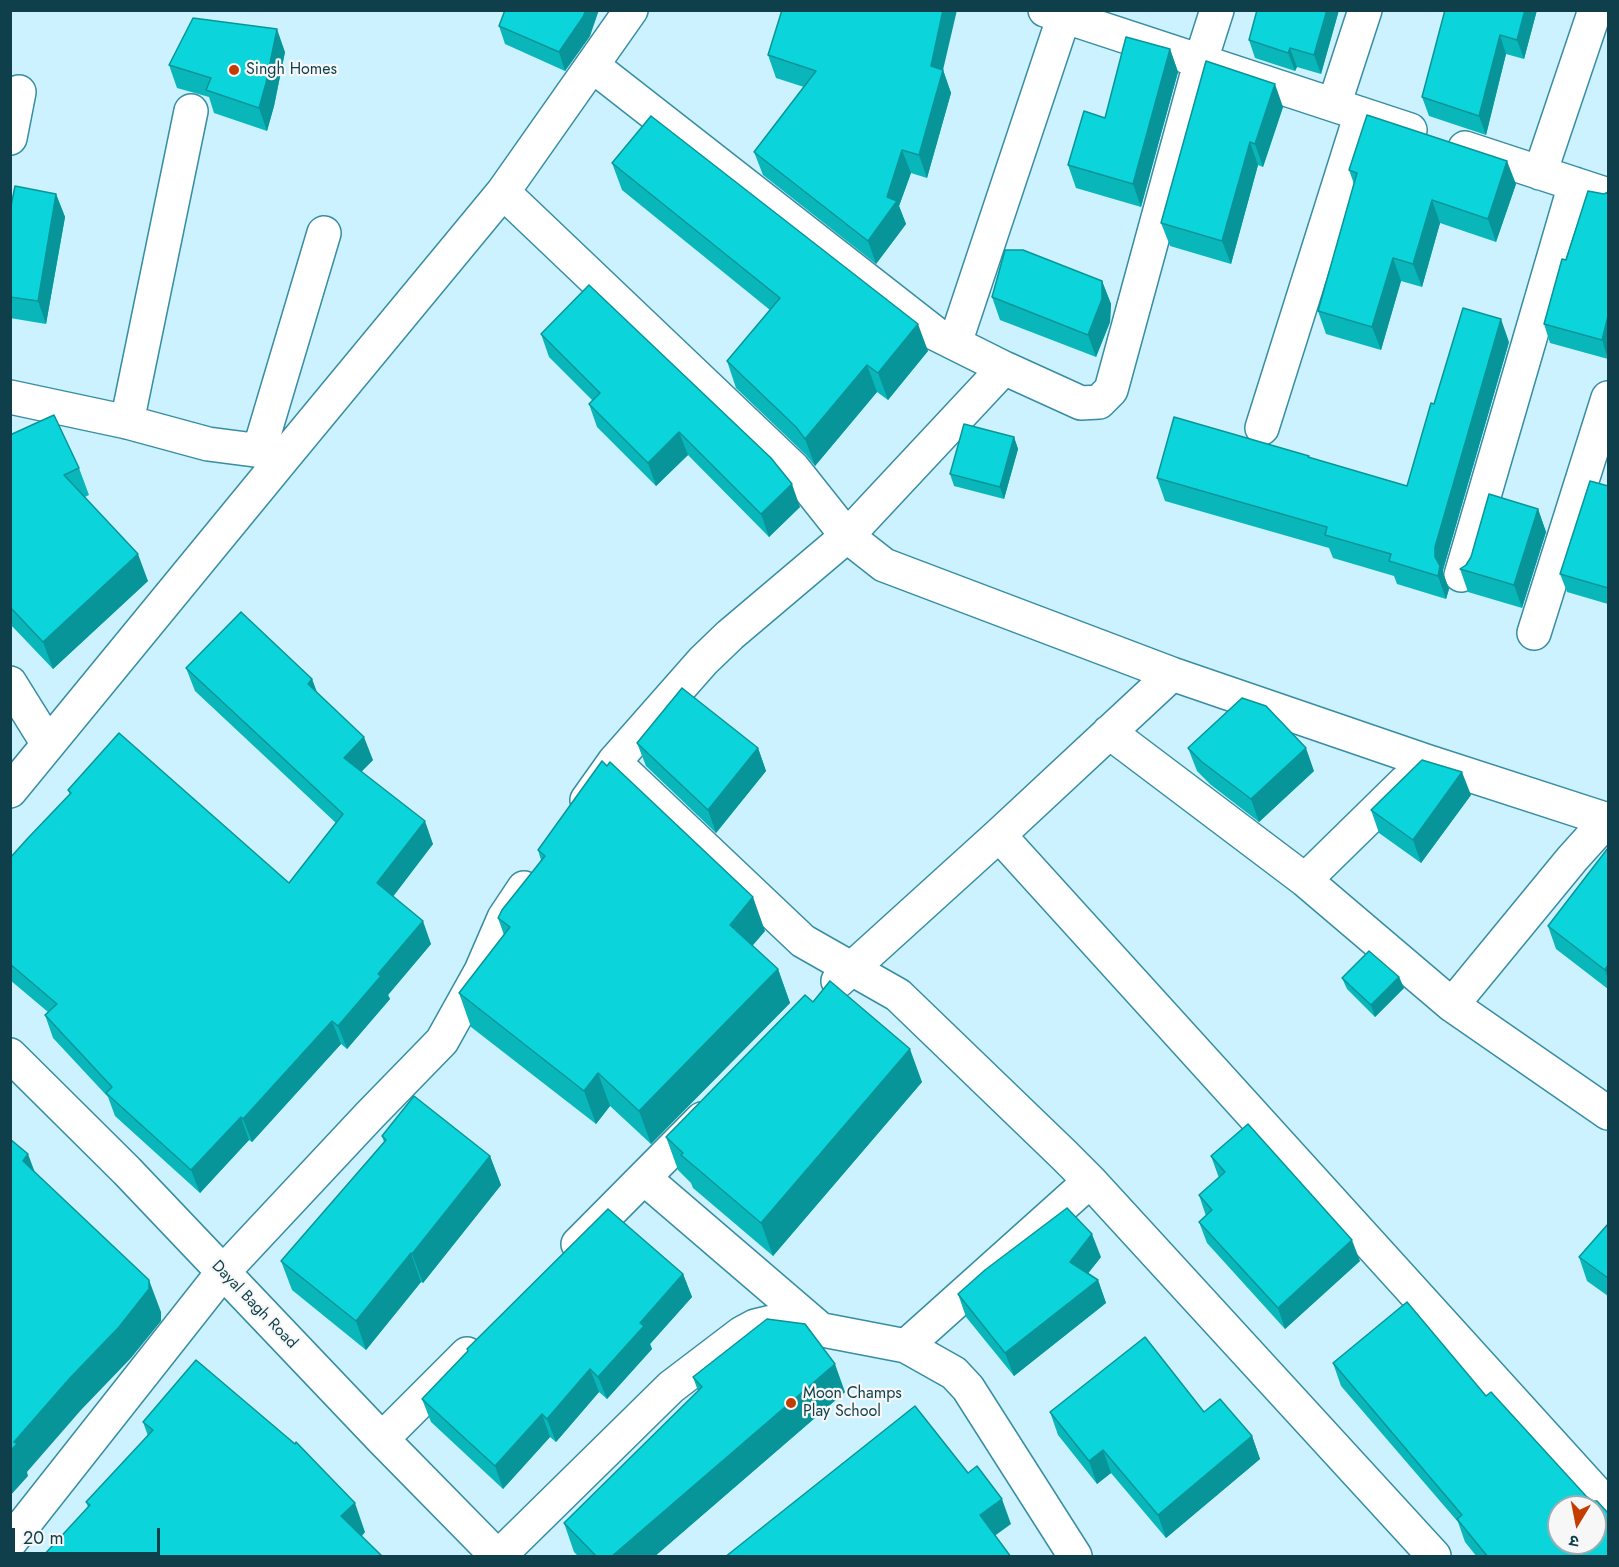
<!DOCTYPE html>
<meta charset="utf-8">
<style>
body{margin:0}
#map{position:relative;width:1619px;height:1567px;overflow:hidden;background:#cbf2fe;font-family:Jost,"Noto Sans Devanagari",sans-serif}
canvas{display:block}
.frame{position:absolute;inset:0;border:12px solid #0e3f4b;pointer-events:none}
.north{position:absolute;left:1547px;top:1495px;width:60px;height:60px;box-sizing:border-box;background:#f7f7f7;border:2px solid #9aadb2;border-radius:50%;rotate:190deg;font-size:16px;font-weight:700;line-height:24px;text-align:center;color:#0e3f4b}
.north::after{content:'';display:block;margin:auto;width:21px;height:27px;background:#c33c00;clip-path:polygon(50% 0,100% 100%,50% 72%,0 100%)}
.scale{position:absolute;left:12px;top:1528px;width:148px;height:27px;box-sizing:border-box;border:3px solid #0e3f4b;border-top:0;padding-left:8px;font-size:18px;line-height:21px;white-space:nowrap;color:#0e3f4b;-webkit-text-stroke:4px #f7f7f7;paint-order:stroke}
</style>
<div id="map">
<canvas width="1619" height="1567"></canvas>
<div class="frame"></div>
<div class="north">उ</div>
<div class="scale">20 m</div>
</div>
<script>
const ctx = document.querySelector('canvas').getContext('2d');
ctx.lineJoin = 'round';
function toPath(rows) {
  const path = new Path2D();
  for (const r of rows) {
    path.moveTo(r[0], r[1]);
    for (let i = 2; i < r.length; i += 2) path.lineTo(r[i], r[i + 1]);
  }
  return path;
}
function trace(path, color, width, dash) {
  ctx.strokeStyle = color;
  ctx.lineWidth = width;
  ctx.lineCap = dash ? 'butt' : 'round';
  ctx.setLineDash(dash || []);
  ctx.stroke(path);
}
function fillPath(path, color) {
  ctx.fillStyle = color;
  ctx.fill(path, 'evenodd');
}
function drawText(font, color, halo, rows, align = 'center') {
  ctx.font = font + ' Jost,sans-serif';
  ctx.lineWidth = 4.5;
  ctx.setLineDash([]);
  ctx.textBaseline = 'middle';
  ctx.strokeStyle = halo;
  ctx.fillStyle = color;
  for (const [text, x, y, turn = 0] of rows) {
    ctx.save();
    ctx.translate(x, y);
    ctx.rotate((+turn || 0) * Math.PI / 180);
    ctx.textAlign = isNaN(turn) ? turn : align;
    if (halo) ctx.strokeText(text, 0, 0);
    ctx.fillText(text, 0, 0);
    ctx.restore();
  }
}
const minor = toPath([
 [1045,10,1410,130],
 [593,66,936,334,1004,368,1081,403,1099,402,1111,390,1201,60,1217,10],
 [1334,105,1365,10],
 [10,138,19,92],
 [1465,148,1608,195],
 [1540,173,1595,10],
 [503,192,793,468,847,536,884,565,1172,674,1426,761,1608,820],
 [955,343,1066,10],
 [10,397,127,422,208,444,270,452,284,457],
 [127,422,191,111],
 [1262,428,1361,114],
 [259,451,324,233],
 [1461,575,1575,184],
 [1534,633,1608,398],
 [10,683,48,744],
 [1109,732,1305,880,1452,1005,1608,1113],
 [614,762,803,941,898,995,1064,1155,1090,1181,1434,1556],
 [10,791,284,457,503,192,631,10],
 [587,800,614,762,703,661,730,635,847,536,1004,368],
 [999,835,1608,1506],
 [1305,880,1405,782],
 [838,981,999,835,1172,674],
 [1452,1005,1572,859,1608,819],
 [10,1055,127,1171,382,1439,497,1556],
 [644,1178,820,1329],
 [578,1244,702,1119],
 [906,1346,1090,1181],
 [382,1439,467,1354],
 [10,1542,223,1272,369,1116,442,1041,481,971,504,918,524,888],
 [499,1556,671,1387,742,1333,755,1326,776,1321,906,1346,954,1373,968,1388,1075,1556]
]);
const wall = toPath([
 [1257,10,1339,10,1321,74,1297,67,1295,71,1255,58,1249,40],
 [1445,10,1537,10,1524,59,1506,54,1486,135,1429,116,1422,97],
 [499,26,590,36,565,71,505,44],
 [1170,49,1178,72,1141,207,1076,188,1068,165],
 [285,52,274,106,267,131,214,113,209,97,177,88,169,65],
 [768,55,943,70,951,93,927,178,911,173,899,206,906,224,876,264,763,175,754,152,804,87,776,78],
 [1283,107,1263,167,1258,165,1231,264,1170,246,1161,223],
 [612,163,928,351,888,400,877,392,815,466,806,455,736,388,727,361,770,310,622,190],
 [1349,170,1516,184,1496,242,1440,223,1422,287,1401,281,1381,350,1326,334,1318,311,1354,184],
 [1588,191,1608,359,1550,343,1544,324],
 [56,194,65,217,46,324,10,318,10,211],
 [1102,281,1111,304,1110,322,1096,357,1000,320,992,297],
 [541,334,800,507,769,537,688,455,656,486,597,427,589,404,593,401,549,357],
 [1509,342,1443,570,1443,573,1449,589,1446,599,1397,584,1394,576,1333,558,1329,548,1165,501,1157,478,1310,458,1407,486,1434,404],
 [10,435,79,468,89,495,85,497,148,581,53,669,10,624],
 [1014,437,1018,449,1004,499,954,486,950,474],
 [1608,486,1608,604,1567,592,1560,574],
 [1538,509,1546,532,1522,608,1468,592,1460,569,1466,565],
 [186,668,312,679,317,692,373,760,361,772,433,844,393,896,431,944,388,995,390,999,347,1049,341,1044,252,1142,249,1140,200,1193,115,1116,108,1097,53,1038,45,1015,48,1012,10,980,10,858,70,795,68,790,289,883,336,823,195,691],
 [637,743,758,748,766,771,716,833,646,766],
 [1188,748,1314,771,1259,822,1211,785,1197,771],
 [1471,795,1421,863,1379,833,1371,810],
 [1608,842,1608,989,1556,949,1548,926,1608,848,1607,844],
 [538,850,765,931,752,946,778,969,790,1003,651,1144,610,1106,596,1124,471,1027,459,993,504,935,498,918,541,860],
 [1399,977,1404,988,1375,1017,1347,989,1342,978],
 [813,1002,922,1082,773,1256,693,1188,691,1183,678,1170,666,1137],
 [382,1136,490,1156,501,1185,423,1283,421,1282,366,1350,292,1290,281,1261,384,1142],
 [1211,1156,1360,1261,1285,1329,1207,1243,1199,1222,1206,1216,1199,1195,1219,1178],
 [1608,1224,1608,1296,1587,1281,1579,1257],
 [1101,1257,1088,1273,1098,1280,1106,1303,1014,1376,966,1317,958,1294],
 [683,1274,692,1297,650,1344,652,1349,607,1399,599,1392,556,1442,550,1437,503,1489,431,1422,422,1399,468,1351,467,1349],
 [1333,1363,1486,1396,1608,1557,1477,1557,1465,1542,1458,1522,1341,1386],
 [693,1377,845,1392,654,1557,579,1557,574,1552,564,1523,698,1391],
 [1050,1412,1204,1412,1252,1436,1260,1459,1166,1538,1111,1473,1097,1484,1058,1435],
 [143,1422,365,1532,362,1536,88,1507,86,1502,148,1436]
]);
const shadedWall = toPath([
 [586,10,599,10,590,36,565,71,559,52],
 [943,10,957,10,943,70,951,93,927,178,919,155,931,66],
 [1327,10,1339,10,1321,74,1314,55],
 [1525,10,1537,10,1524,59,1517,40],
 [277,29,285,52,274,106,267,131,259,108],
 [1500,35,1506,54,1486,135,1479,116],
 [1290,48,1297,67,1295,71,1288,53],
 [1170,49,1178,72,1141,207,1133,184],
 [1275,84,1283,107,1263,167,1255,144],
 [1250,142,1258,165,1231,264,1222,241],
 [902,150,911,173,899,206,906,224,876,264,868,241,887,197],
 [1507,161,1516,184,1496,242,1488,219],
 [56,194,65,217,46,324,38,301],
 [1432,200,1440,223,1422,287,1413,264],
 [1393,258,1401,281,1381,350,1372,327],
 [1102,281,1111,304,1110,322,1096,357,1088,335],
 [1608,316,1608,359,1602,340],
 [1501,319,1509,342,1443,570,1443,573,1449,589,1446,599,1438,576,1435,557,1435,547],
 [918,324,928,351,888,400,878,373],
 [867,365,877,392,815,466,805,439],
 [679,432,688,455,656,486,648,463],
 [1014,437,1018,449,1004,499,1000,487],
 [792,484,800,507,769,537,761,514],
 [1538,509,1546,532,1522,608,1514,585],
 [138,554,148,581,53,669,43,642],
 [312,679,320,702,308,684],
 [364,737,373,760,352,781,344,758],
 [758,748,766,771,716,833,708,810],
 [1306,748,1314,771,1259,822,1251,799],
 [1462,772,1471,795,1421,863,1413,840],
 [425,821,433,844,386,906,377,883],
 [753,897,765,931,742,958,730,925],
 [423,921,431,944,388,995,390,999,347,1049,338,1026,378,974],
 [1608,965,1608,980,1605,970],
 [778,969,790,1003,651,1144,639,1111],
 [1399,977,1404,988,1375,1017,1371,1005],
 [332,1021,341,1044,252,1142,243,1119],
 [910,1049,922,1082,773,1256,761,1223],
 [598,1073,610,1106,596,1124,584,1091],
 [241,1117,249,1140,200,1193,191,1170],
 [28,1154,40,1186,23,1161],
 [490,1156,501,1185,423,1283,412,1254],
 [1092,1234,1101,1257,1079,1285,1070,1262],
 [1352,1240,1360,1261,1285,1329,1278,1308],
 [411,1253,421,1282,366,1350,356,1321],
 [683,1274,692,1297,650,1344,652,1349,607,1399,598,1377,640,1323],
 [149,1280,161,1312,161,1321,131,1358,81,1410,27,1472,28,1476,10,1496,10,1451,14,1442],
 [1098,1280,1106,1303,1014,1376,1005,1353],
 [835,1364,845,1392,654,1557,611,1557],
 [590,1369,599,1392,556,1442,547,1419],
 [542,1414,550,1437,503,1489,495,1466],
 [1252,1436,1260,1459,1166,1538,1158,1515],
 [1103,1450,1111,1473,1097,1484,1089,1461],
 [1002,1499,1011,1524,989,1540,980,1515],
 [355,1503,365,1532,352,1546,341,1516]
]);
const building = toPath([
 [505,10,586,10,583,17,559,52,499,26,505,10],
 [782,10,943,10,931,66,943,70,919,155,902,150,887,197,897,201,868,241,754,152,816,71,768,55,782,10],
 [1257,10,1327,10,1314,55,1290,48,1288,53,1249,40,1257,10],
 [1445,10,1525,10,1517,40,1500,35,1479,116,1422,97,1445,10],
 [193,18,277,29,266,83,259,108,206,90,211,78,169,65,193,18],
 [1126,37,1170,49,1133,184,1068,165,1084,111,1105,118,1126,37],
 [1206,61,1275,84,1255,144,1250,142,1222,241,1161,223,1206,61],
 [1367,115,1507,161,1488,219,1432,200,1413,264,1393,258,1372,327,1318,311,1357,173,1349,170,1367,115],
 [651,116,918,324,878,373,867,365,805,439,796,427,727,361,780,298,612,163,651,116],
 [15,186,56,194,38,301,10,297,10,211,15,186],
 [1588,191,1604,194,1608,192,1608,316,1602,340,1544,324,1562,259,1566,260,1588,191],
 [1005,250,1023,250,1102,281,1102,299,1088,335,992,297,1005,250],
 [589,285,771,458,792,484,761,514,679,432,648,463,589,404,600,393,541,334,589,285],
 [1463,308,1501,319,1435,547,1435,557,1440,566,1438,576,1389,561,1391,554,1325,535,1327,527,1157,478,1174,417,1309,456,1308,457,1407,486,1431,403,1434,404,1463,308],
 [54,415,79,468,64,475,138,554,43,642,10,607,10,435,54,415],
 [964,424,1014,437,1000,487,950,474,964,424],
 [1590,481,1608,486,1608,588,1560,574,1590,481],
 [1489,494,1538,509,1514,585,1460,569,1466,565,1471,557,1489,494],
 [241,612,312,679,308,684,364,737,344,758,425,821,377,883,423,921,378,974,381,976,338,1026,332,1021,243,1119,241,1117,191,1170,106,1093,112,1087,45,1015,57,1004,10,964,10,858,28,838,71,793,68,790,119,733,289,883,343,814,186,668,241,612],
 [682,688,758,748,708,810,637,743,682,688],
 [1242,698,1266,706,1306,748,1251,799,1202,762,1188,748,1242,698],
 [1422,760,1462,772,1413,840,1371,810,1422,760],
 [602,761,607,766,610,762,753,897,730,925,778,969,639,1111,598,1073,584,1091,459,993,510,927,498,918,502,910,545,856,538,850,602,761],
 [1608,848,1608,965,1605,970,1548,926,1608,848],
 [1369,951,1399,977,1371,1005,1342,978,1369,951],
 [830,981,910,1049,761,1223,681,1155,683,1153,666,1137,805,995,813,1002,830,981],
 [414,1096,490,1156,412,1254,411,1253,356,1321,281,1261,386,1140,382,1136,414,1096],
 [1248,1124,1352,1240,1278,1308,1199,1222,1212,1210,1199,1195,1225,1172,1211,1156,1248,1124],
 [10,1139,28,1154,23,1161,149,1280,149,1289,119,1327,70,1378,14,1442,17,1444,10,1451,10,1139],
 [1067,1208,1092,1234,1070,1262,1098,1280,1005,1353,958,1294,985,1270,1067,1208],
 [608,1209,683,1274,640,1323,644,1326,598,1377,590,1369,547,1419,542,1414,495,1466,422,1399,468,1351,467,1349,608,1209],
 [1608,1224,1608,1278,1579,1257,1608,1224],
 [1407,1302,1486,1396,1491,1392,1586,1496,1593,1501,1597,1501,1608,1513,1608,1557,1488,1557,1457,1519,1462,1515,1333,1363,1407,1302],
 [1559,1507,1595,1507,1595,1543,1559,1543,1559,1507],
 [767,1319,805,1324,835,1364,611,1557,597,1557,564,1523,702,1387,693,1377,767,1319],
 [1145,1337,1204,1412,1220,1399,1252,1436,1158,1515,1103,1450,1089,1461,1050,1412,1145,1337],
 [196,1360,295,1444,296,1442,355,1503,341,1516,383,1557,42,1557,90,1505,86,1502,153,1430,143,1422,196,1360],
 [915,1406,968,1473,977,1466,1002,1499,980,1515,1011,1557,725,1557,915,1406]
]);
const markers = [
 [234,70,6,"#c33c00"],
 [791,1403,6,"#c33c00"]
];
const poiNames = [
 ["Singh Homes",246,70],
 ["Moon Champs",803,1394],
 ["Play School",803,1412]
];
const streetNames = [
 ["Dayal Bagh Road",254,1305,46]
];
trace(minor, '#378da3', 36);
trace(minor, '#fff', 33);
fillPath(wall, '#09b7bb');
fillPath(shadedWall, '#089599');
fillPath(building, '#0bd5da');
trace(building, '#089599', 1.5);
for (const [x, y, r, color] of markers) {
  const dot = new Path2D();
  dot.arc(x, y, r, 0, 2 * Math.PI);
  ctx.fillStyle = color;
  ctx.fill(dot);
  trace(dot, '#f7f7f7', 2);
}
drawText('16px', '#0e3f4b', '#f7f7f7', poiNames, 'left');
drawText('16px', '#0e3f4b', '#f7f7f7', streetNames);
</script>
